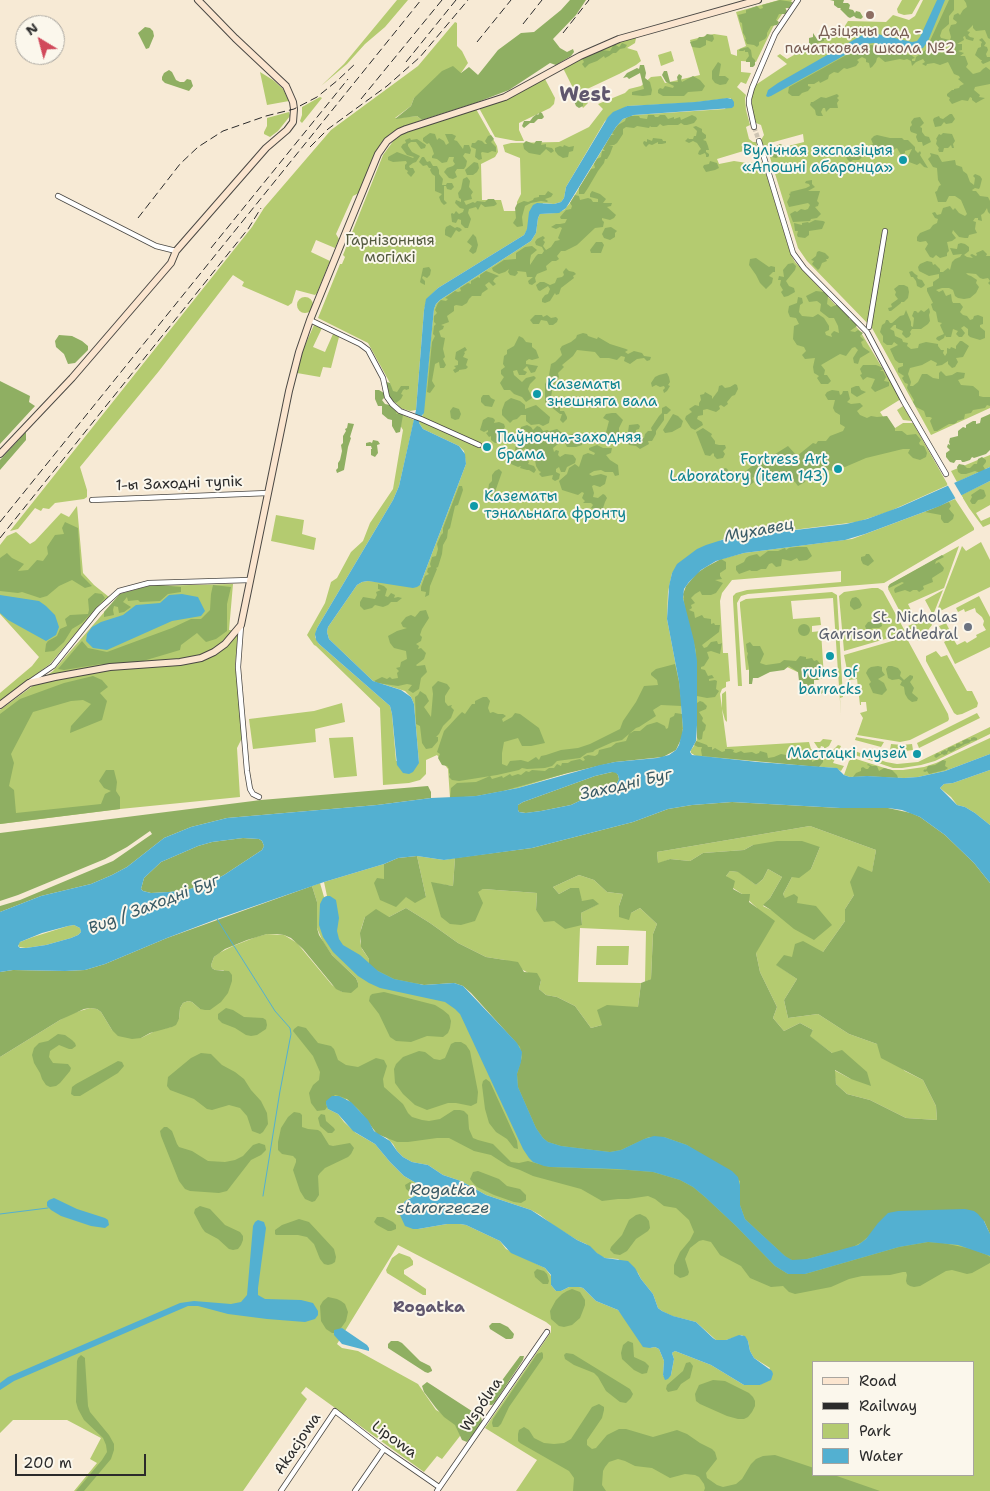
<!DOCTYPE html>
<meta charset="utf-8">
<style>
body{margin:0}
#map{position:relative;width:990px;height:1491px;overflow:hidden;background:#f7ead5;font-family:"Shantell Sans",sans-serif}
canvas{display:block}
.legend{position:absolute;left:812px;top:1361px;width:162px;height:115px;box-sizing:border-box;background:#fbf7ec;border:1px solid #a8a59f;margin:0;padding:6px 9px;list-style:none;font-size:15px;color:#2b2b2b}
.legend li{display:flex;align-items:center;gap:10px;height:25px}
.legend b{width:25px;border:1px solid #a8a59f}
.north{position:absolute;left:15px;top:15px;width:50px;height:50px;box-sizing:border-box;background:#fbf7ec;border:1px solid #a8a59f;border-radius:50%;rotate:323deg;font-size:14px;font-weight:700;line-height:20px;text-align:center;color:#2b2b2b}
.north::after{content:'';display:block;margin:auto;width:18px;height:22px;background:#d1495b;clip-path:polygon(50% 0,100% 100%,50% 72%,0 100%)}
.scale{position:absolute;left:15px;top:1454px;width:131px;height:22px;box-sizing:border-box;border:2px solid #2b2b2b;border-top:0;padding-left:6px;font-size:15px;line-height:18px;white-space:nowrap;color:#2b2b2b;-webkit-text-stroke:4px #fbf7ec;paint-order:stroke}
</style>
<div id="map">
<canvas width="990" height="1491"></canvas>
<ul class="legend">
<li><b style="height:6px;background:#fbe5cf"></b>Road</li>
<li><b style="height:6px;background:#2b2b2b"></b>Railway</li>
<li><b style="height:14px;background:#b4cb70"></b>Park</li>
<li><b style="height:14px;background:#53b0d1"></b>Water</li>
</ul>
<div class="north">N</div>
<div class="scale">200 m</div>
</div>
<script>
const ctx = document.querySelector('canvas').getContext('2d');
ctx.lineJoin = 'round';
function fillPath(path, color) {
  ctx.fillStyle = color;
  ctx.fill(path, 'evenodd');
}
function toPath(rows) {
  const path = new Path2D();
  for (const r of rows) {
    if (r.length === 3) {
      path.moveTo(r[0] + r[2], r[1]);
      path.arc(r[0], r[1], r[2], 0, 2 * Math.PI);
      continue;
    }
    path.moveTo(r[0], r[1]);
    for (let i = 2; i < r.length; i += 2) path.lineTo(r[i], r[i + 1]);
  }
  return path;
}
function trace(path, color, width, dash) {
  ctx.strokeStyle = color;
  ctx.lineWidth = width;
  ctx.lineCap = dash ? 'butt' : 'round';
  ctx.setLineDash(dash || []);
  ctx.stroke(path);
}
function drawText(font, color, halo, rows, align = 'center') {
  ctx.font = font + ' "Shantell Sans",sans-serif';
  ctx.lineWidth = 4;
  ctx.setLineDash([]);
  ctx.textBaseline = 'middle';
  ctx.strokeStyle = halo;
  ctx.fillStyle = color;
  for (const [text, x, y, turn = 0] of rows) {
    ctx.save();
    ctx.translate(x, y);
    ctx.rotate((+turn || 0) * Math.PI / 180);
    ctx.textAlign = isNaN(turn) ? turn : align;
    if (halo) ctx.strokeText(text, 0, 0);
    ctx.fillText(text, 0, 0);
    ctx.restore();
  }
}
const green = toPath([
 [397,0,408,0,385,27,365,44,347,64,321,86,344,64],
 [779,0,792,0,773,27,756,62,741,61,741,72,751,73,746,84,741,82,737,87,746,95,745,98,746,110,750,125,746,127,749,139,753,142,756,142,760,157,759,158,752,155,750,149,717,159,719,164,734,161,747,163,759,161,763,163,791,255,795,262,860,331,901,399,880,412,892,430,903,423,913,423,948,485,888,512,857,522,728,538,721,540,672,573,668,592,667,619,679,682,683,729,564,774,518,788,476,796,450,798,448,769,437,755,426,760,426,774,420,780,409,783,383,785,380,708,316,646,314,645,307,635,325,603,331,582,337,578,351,552,363,541,370,523,393,489,403,430,390,409,414,420,399,486,393,500,317,628,315,637,319,644,390,706,392,714,396,761,419,763,414,704,411,697,405,691,373,681,329,639,327,632,328,627,357,585,362,582,368,581,420,585,466,464,464,451,459,446,423,429,419,423,420,418,423,415,434,309,436,304,440,300,531,241,536,233,538,218,540,214,556,213,564,210,570,203,616,127,623,119,634,115,725,109,731,98,689,103,627,106,605,121,566,187,564,198,561,202,554,204,543,203,524,235,438,288,427,299,424,310,416,410,410,411,400,408,392,398,390,383,368,343,318,318,340,264,342,264,345,257,343,255,383,155,394,140,405,132,476,109,497,146,498,152,495,157,481,164,482,200,501,200,504,211,517,211,517,202,521,194,520,158,505,152,503,145,511,143,559,142,589,127,603,109,598,104,625,93,629,89,641,86,651,77,661,76,665,83,700,75,690,40,714,34,727,36,731,54,737,56,737,50,746,46,736,12],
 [902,0,920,0,912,14,904,15,898,13,897,9],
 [923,0,990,0,990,408,931,435,872,328,807,261,798,248,768,151,804,142,803,134,770,143,769,145,766,147,762,145,761,140,764,135,761,125,756,123,752,110,751,101,754,86,787,64,777,56,780,54,787,59,794,55,793,51,826,35,843,29,848,21,886,22,893,15,909,20,915,16],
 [455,22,457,23,457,46,462,51,468,63,461,73,414,98,411,106,395,118,417,116,422,120,405,126,390,134,381,143,361,192,353,196,336,234,339,239,335,248,316,240,311,252,330,261,317,293,315,295,296,290,292,303,288,306,242,286,244,282,233,275,159,371,80,467,87,490,87,497,84,499,55,503,49,509,43,508,41,511,35,508,18,529,10,531,252,227,264,208,331,130,418,66],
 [633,37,636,38,635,43,627,48,637,51,641,61,636,65,619,74,583,91,588,103,583,108,563,68,588,54],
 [671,51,674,61,661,66,658,55],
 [260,72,273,80,283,89,289,101,267,105],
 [542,79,545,79,555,98,554,104,550,108,519,123,519,130,524,141,516,141,495,137,479,108],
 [320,97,322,98,302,123,300,121,302,115,302,107],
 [289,112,290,116,278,131,270,137,264,134,264,132,267,126,267,118],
 [305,305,8],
 [314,325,322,328,313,347,325,352,333,334,339,337,331,368,323,367,320,377,297,373,302,352],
 [903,406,912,421,903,420,897,410],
 [990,455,990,467,957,482,951,471],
 [990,481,990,505,976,513,981,521,990,517,990,524,983,527,969,508,961,495],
 [955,499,974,528,974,530,884,583,748,594,741,596,737,603,742,686,738,686,733,600,733,596,736,593,747,590,841,582,841,571,732,580,722,593,720,601,723,653,728,653,730,681,726,682,726,687,722,689,720,694,722,708,722,694,726,691,727,722,725,720,722,709,727,747,809,742,811,749,820,755,829,754,838,745,841,746,833,763,844,766,841,771,835,768,696,756,691,753,691,750,696,743,697,738,696,688,683,598,721,559,744,553,852,539,932,509],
 [77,506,83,573,94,585,109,597,96,609,50,664,0,701,0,693,32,666,39,657,0,614,0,545,7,536,16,532,30,544,35,541,61,513,69,517],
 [276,515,304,520,302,534,316,538,314,550,271,541],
 [981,542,990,560,990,587,936,613,962,546,966,551],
 [959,546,944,588,908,604,915,618,906,623,888,589,889,585],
 [233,584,229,630,239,631,235,665,244,734,237,748,240,797,120,809,0,824,0,710,53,671,120,594,149,586],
 [872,588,878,588,883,591,906,633,844,651,839,596,844,592],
 [943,590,933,615,925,600],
 [832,592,837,595,843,697,840,698,841,716,833,598,791,601,793,619,820,617,821,625,812,626,812,632,821,631,824,678,814,680,785,666,746,670,740,606,740,602,746,599],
 [979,596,990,617,990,647,955,664,944,642,952,637,957,645,965,641,967,643,977,637,976,635,986,630,983,625,984,621,982,617,976,612,975,608,965,612,964,609,958,612,956,608],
 [942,615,950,631,944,635,939,626,944,624,943,621,939,624,936,618],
 [928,617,932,625,928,630,929,636,918,641,913,632,910,630,908,626],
 [906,637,948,714,949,719,948,721,910,740,900,742,857,735,863,718,860,713,867,711,866,702,861,702,861,705,860,705,857,679,849,680,844,655],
 [936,651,941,657,947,655,967,691,972,691,978,703,977,707,962,714,957,715,954,713,926,661,926,656],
 [342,703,345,722,315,729,316,742,253,749,249,719,314,711],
 [977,713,980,718,919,748,917,743],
 [990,727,990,734,935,761,921,765,902,768,893,768,849,753,849,749,886,762,897,764,918,762],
 [353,737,357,776,334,778,329,738],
 [856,737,884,742,881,747,855,740],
 [990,738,990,754,945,771,918,777,904,778,867,776,850,777,844,775,849,761,853,758,891,770,903,770,924,767,936,763],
 [823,739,832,740,829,746,824,749,824,747,821,746,820,749,818,748,814,742,820,742],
 [891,744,902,745,912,744,913,750,906,751,890,750],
 [990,770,990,825,975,813,965,807,957,805,951,797,940,788,944,784,953,783],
 [810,826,876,850,872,873,854,895,845,909,845,921,823,952,792,957,777,965,797,979,784,1000,788,1018,818,1014,849,1034,877,1044,905,1071,923,1080,936,1106,937,1120,906,1118,870,1100,847,1094,836,1084,834,1070,851,1079,832,1053,809,1036,813,1030,800,1023,784,1031,773,1018,777,1007,760,972,756,953,757,908,742,894,733,888,726,876,730,871,739,872,756,885,763,879,768,869,782,877,770,898,763,906,771,910,797,903,785,899,783,894,792,877,811,869,820,847,753,845,744,850,703,853,690,861,670,859,658,864,657,852],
 [417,856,444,860,455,858,453,886,431,883,477,891,483,889,537,893,536,910,554,921,582,925,581,913,598,904,582,901,570,888,559,894,553,887,579,875,594,880,607,892,623,894,619,906,631,913,640,908,657,924,653,934,651,979,645,982,646,931,580,928,578,982,641,983,638,1007,602,1025,591,1028,575,1006,557,997,546,995,539,989,541,980,505,960,486,957,458,943,430,923,406,908,389,917,365,917,361,929,360,941,362,949,369,959,419,984,517,1043,989,1231,990,1234,990,1491,516,1491,537,1460,485,1428,551,1332,551,1326,546,1322,398,1245,337,1344,342,1348,358,1351,418,1384,436,1410,467,1427,442,1459,437,1456,424,1472,306,1387,301,1393,307,1399,243,1491,74,1491,97,1463,90,1459,101,1438,67,1420,13,1420,0,1433,0,1057,60,1020,73,1013,90,1008,97,1009,101,1012,112,1030,141,1038,157,1030,171,1027,179,1019,180,1008,183,1003,188,1001,192,1002,200,1009,224,970,215,970,212,968,211,965,214,957,219,953,233,946,256,937,267,934,284,935,297,943,332,985,342,992,358,983,356,978,332,955,323,942,317,928,317,902,312,886,320,883,324,897,327,896,324,882,384,864,384,879,406,897,426,897],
 [347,1099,393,1144,397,1151,403,1157,412,1162,428,1165,443,1175,461,1181,486,1195,531,1210,540,1215,554,1226,577,1240,586,1244,600,1256,605,1258,618,1259,638,1273,641,1279,653,1294,658,1308,662,1311,672,1316,696,1322,716,1340,726,1340,742,1335,748,1341,750,1351,754,1358,770,1368,760,1385,744,1385,711,1365,675,1351,672,1353,674,1359,671,1375,663,1376,664,1361,659,1349,655,1347,650,1348,618,1310,596,1301,583,1288,579,1287,569,1287,561,1291,556,1291,551,1285,551,1276,545,1268,506,1249,500,1241,466,1225,460,1224,447,1224,418,1229,402,1204,408,1199,419,1194,419,1187,416,1183,404,1176,390,1162,375,1144,356,1133,344,1122,338,1114,328,1109],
 [814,1362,974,1362,974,1475,814,1475],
 [74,925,80,928,81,932,78,935,71,938,46,945,26,948,19,947,18,944,20,942,33,937,68,926],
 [597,946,629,946,628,965,596,965],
 [399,1253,410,1257,413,1261,413,1265,404,1270,404,1274,426,1289,426,1295,423,1295,387,1273,386,1270,392,1258]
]);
const forest = toPath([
 [570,0,586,0,576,15,553,39,560,48,567,52,573,49,574,52,571,56,556,65,550,63,509,90,475,103,422,120,417,116,395,119,411,106,414,98,442,71,453,66,461,73,469,67,478,75,498,50,521,33,534,32,561,10],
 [780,0,793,2,789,8,785,8,787,11,785,14,779,14,776,20,779,22,777,25,771,26,767,33,767,36,765,39,759,42,759,45,757,47,754,45,747,44,745,40,746,39,745,36,743,33,742,23,740,22,738,15,746,13,746,10,757,6,760,9,763,8,762,5],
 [830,0,844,0,843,3,848,3,850,5,849,9,853,10,855,13,856,11,860,12,863,17,861,19,856,18,854,16,850,18,848,17,840,9,841,8,838,8,834,5,834,1],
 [949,0,954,0,954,10,949,16,949,24,942,30,940,36,941,38,950,40,951,37,949,30,951,25,956,24,957,22,953,19,954,15,958,13,960,15,963,10,967,7,966,3,964,0,990,0,990,39,988,38,985,30,976,31,973,28,973,25,967,31,970,32,968,35,970,37,974,38,973,41,969,40,966,39,965,36,963,37,964,40,957,44,962,44,962,50,958,51,964,53,960,56,965,56,968,64,966,67,973,74,980,72,983,69,986,67,990,70,990,84,975,87,974,90,980,95,979,97,985,98,976,103,972,100,972,98,970,97,968,101,962,100,952,104,949,100,950,98,947,96,947,94,952,90,954,90,954,89,959,88,960,86,964,84,958,79,960,78,959,76,954,74,948,62,940,65,934,63,927,64,926,66,922,64,925,62,923,59,916,62,912,66,911,61,907,59,904,60,900,59,885,62,879,57,877,58,876,62,872,67,870,68,869,63,866,62,866,59,862,57,857,60,859,62,856,66,847,69,844,68,838,73,834,72,829,75,828,79,820,83,819,81,814,84,808,84,808,86,811,87,808,91,802,93,799,96,792,96,788,93,789,87,859,48,871,45,903,50,906,53,905,54,911,55,915,58,912,59,912,61,915,61,916,57,927,49,933,46,941,46,942,49,938,51,942,53,945,51,948,52,950,50,955,50,955,46,949,45,949,41,944,46,940,44,930,44,929,43],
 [145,27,150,28,153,31,154,36,149,48,146,49,138,33],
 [830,32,836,34,833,37,828,39,824,39,824,41,817,43,815,47,809,44,809,38,813,37,813,33,817,39,818,36,823,37],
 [707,34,713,35,714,39,712,42,706,40,706,45,700,48,692,47,690,42,697,40,699,37,704,37],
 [982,38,986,43,984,46,987,47,988,50,986,54,987,57,990,57,990,61,983,64,981,62,982,60,981,60,975,55,978,48,981,47,981,44,982,42,979,40],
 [622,43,627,45,625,48,620,49,616,53,613,53,609,56,605,58,604,56,597,61,589,64,585,68,582,64,584,62,582,58,601,50,610,51,614,44,619,47,620,46],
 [748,47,751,50,752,57,755,60,755,65,753,67,750,67,750,62,746,62,746,60,749,56,748,52,745,52,745,50,743,51,739,51,740,49],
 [718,62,721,64,719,76,725,76,729,79,726,84,720,85,715,83,712,79,712,71],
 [640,65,644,65,646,73,645,78,650,82,652,90,651,95,643,96,632,95,632,92,644,89,640,73,629,79,627,77,623,78,627,73,637,68,639,69],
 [169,70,172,72,176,80,180,82,184,82,187,79,191,80,193,86,189,91,165,83,162,80,162,77,164,73],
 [664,71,667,71,670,82,678,82,677,77,679,74,682,76,681,80,682,82,693,76,700,80,705,86,702,91,688,92,684,96,663,96,658,93,658,90,660,88,663,89,665,86,673,88,674,86,666,82,662,75],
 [574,85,580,91,583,99,583,106,579,108,576,106,574,101,572,88],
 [837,94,839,96,837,98,839,100,837,103,838,108,830,108,826,112,825,108,823,108,821,112,823,116,818,116,816,115,815,110,810,105,811,102,813,102,821,97,826,98],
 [540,112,542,113,544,117,542,119,538,119,534,123,530,123,524,128,522,126,524,121,530,121,533,117,537,114,538,115],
 [950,114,952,114,955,119,952,123,946,124,944,122,941,126,935,127,933,120,934,118,939,116,940,118,943,119],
 [648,115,654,115,655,117,658,117,660,115,665,115,668,119,674,117,674,119,680,117,681,120,692,115,696,117,697,119,694,123,687,125,684,125,681,123,678,125,668,125,663,126,660,124,657,127,651,127,650,126,649,128,637,126,634,128,626,127,623,129,623,134,617,143,614,145,609,145,613,146,610,154,607,159,605,159,604,163,598,171,588,188,584,194,579,194,579,188,591,169,595,168,594,164,597,159,601,157,602,151,605,151,603,149,611,135,614,135,612,133,618,125,625,121,626,118,630,116,639,116,640,118,647,119],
 [920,117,924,123,920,127,922,128,922,132,925,136,929,137,931,142,923,146,922,142,918,142,916,137,917,134,911,132,910,130,910,127,912,125,911,122,914,118],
 [696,126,702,129,702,132,706,135,706,138,703,140,706,141,708,146,709,150,706,150,706,152,709,154,709,156,708,157,706,157,706,155,705,153,700,155,698,154,699,151,701,149,697,143,693,141,689,143,685,141,688,138,689,139,693,139,694,136,696,136,697,131,693,127],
 [430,133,435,134,437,140,439,138,444,141,446,145,449,143,445,134,452,134,456,136,454,140,457,141,463,149,464,145,469,145,471,150,470,154,465,153,463,156,467,161,466,166,464,169,457,169,455,172,457,177,453,179,449,178,444,172,447,168,453,166,455,164,453,161,454,157,449,157,447,162,442,163,437,159,432,158,432,156,434,154,432,148,429,143,427,144,423,141,423,138],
 [943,133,952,134,955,141,953,144,954,148,952,148,951,145,948,148,944,148,943,152,939,152,938,149,939,148,936,144,937,140,936,139,939,134,941,135],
 [491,135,494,139,491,142,496,147,496,152,492,151,488,153,482,152,481,153,482,159,479,160,475,157,476,149,471,147,472,143,475,143,478,140,482,141,485,144,487,144,485,141,488,136],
 [877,135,890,138,902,138,904,140,908,140,915,147,915,150,918,153,920,151,921,153,920,155,928,168,924,167,920,163,917,165,909,162,907,159,912,149,905,151,905,153,901,155,897,148,893,150,889,146,879,149,877,147,872,147,871,145,873,144,871,139,874,136],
 [410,138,411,140,417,139,426,145,425,148,421,149,416,142,411,142,408,144,408,146,412,152,420,156,416,162,413,163,409,166,410,168,413,168,415,172,411,177,407,173,408,171,405,169,405,165,407,163,406,161,393,162,388,160,388,157,397,152,413,158,414,157,407,155,401,147,403,144,406,143,405,140],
 [653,138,662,139,663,141,666,141,666,143,662,144,658,144,658,142,652,145,649,144,646,147,644,145,643,143,644,141,647,142,647,139,652,141],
 [526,141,534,144,536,141,542,141,541,145,546,144,546,147,552,148,554,151,551,153,546,149,540,155,529,153,524,149,523,144],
 [780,144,785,146,786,151,782,155,776,158,772,157,771,154,774,152,776,146],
 [564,145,569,147,574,146,573,151,569,152,568,157,563,158,558,155,555,151,555,148,560,146,563,147],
 [864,145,869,149,861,153,862,157,859,160,853,160,850,162,847,159,845,154,851,152,850,151,854,148,861,148],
 [930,153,938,155,942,162,955,160,956,165,962,167,963,171,967,174,970,182,974,185,975,178,973,176,975,174,980,176,982,179,980,187,979,189,975,188,972,190,973,191,976,191,980,196,988,197,990,201,990,214,988,212,987,208,984,213,981,215,982,221,978,220,978,218,975,218,973,221,976,222,975,229,977,233,969,235,968,238,965,238,959,237,953,230,952,233,956,238,952,241,947,242,949,251,947,253,947,256,940,258,936,255,933,258,930,257,925,249,928,244,926,241,920,242,917,241,917,237,920,233,930,229,933,225,937,223,938,219,935,218,932,213,935,212,937,215,941,214,943,208,950,206,953,210,955,208,959,213,965,216,967,214,961,200,955,196,949,196,946,202,938,202,935,192,937,191,939,186,941,185,938,180,937,168,933,167,928,159,931,156],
 [422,157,424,157,427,162,430,161,433,166,437,166,439,170,439,174,443,179,442,185,446,185,447,183,452,183,454,187,451,190,447,189,446,186,444,186,444,200,447,203,444,205,441,202,439,197,442,194,435,191,435,176,432,174,430,170,431,168,429,168,427,165,423,166,419,162],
 [710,161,717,163,719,168,715,170,706,172,703,167,704,165,709,164],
 [474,162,478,163,479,168,477,172,473,175,467,175,465,170],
 [467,177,470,181,469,187,473,192,471,195,472,199,464,201,466,205,473,202,475,203,477,201,485,202,488,199,494,199,497,204,494,206,485,207,481,204,478,210,476,207,469,209,468,213,471,219,468,228,465,228,461,224,461,220,458,219,456,223,452,222,451,214,452,213,454,214,456,211,459,214,463,212,464,209,460,208,455,203,456,200,461,202,461,199,459,198,458,193,461,189,463,179],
 [812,180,812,184,815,187,808,191,820,191,817,201,819,203,818,206,815,207,821,214,817,218,811,219,810,221,793,222,790,214,795,211,797,212,801,209,805,210,808,209,810,205,808,203,789,207,787,202,790,196,789,194,791,193,790,192,806,188,810,186,809,184,805,183,806,181],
 [548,191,553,194,551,197,545,199,548,201,547,202,541,201,531,203,525,206,522,217,523,226,517,227,513,223,516,218,515,208,517,204,524,201,528,202,533,200,534,198,539,197,539,195,545,195],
 [592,191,600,194,606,199,603,203,612,203,611,206,607,207,616,215,614,218,610,220,602,218,602,220,604,222,603,227,595,228,577,245,565,251,561,251,557,256,559,259,556,261,552,261,546,266,547,270,537,274,535,278,536,282,532,285,529,284,528,281,533,277,527,277,526,272,517,271,518,273,515,276,510,275,508,272,509,269,505,272,499,274,493,271,492,268,504,260,516,259,516,253,525,247,532,246,537,250,531,255,530,260,530,265,536,256,538,254,542,254,544,251,542,247,536,245,535,242,537,239,543,236,545,238,543,240,545,242,543,246,546,250,551,247,555,241,560,240,558,238,562,228,560,227,556,229,551,227,556,224,560,224,565,223,567,219,561,219,560,217,566,210,571,209,572,206,570,203,575,195,579,196,580,200,588,198,591,199,593,202,598,202,598,199,590,197,590,194],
 [815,220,823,221,825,222,822,229,809,231,809,235,805,238,798,237,797,235,798,231,795,231,794,223,802,225,802,223,808,222,809,223],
 [450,225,455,228,457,227,460,228,462,230,459,232,456,230,451,238,445,235,445,230,446,227],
 [611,227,617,231,615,233,615,237,610,240,604,238,602,234,605,228],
 [473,234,476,237,478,245,476,252,473,254,469,251,472,246,467,242],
 [596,242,602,242,604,245,601,253,591,253,590,250],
 [961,243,965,244,969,247,969,251,964,255,967,257,973,258,970,255,972,254,976,256,977,255,976,253,983,250,987,254,986,256,990,256,990,285,988,283,990,281,988,278,983,279,980,278,976,274,966,273,968,275,971,276,977,280,976,283,979,287,976,293,970,298,964,299,958,298,955,296,953,290,949,288,942,288,936,290,939,292,943,290,946,296,951,294,952,301,953,303,960,303,963,307,960,312,963,315,967,316,970,320,973,319,974,316,978,315,983,317,983,324,980,325,980,327,985,331,985,338,980,340,970,337,968,335,968,329,964,326,961,328,965,333,962,337,959,337,956,334,958,331,953,329,951,337,946,337,945,335,944,338,939,341,936,339,937,337,944,334,940,325,942,323,938,322,936,312,933,310,931,304,933,303,927,291,927,288,933,286,933,282,939,278,939,274,929,276,919,271,918,267,920,264,927,261,932,262,933,265,935,264,940,269,940,272,943,272,948,268,950,270,952,262,955,259,960,257,962,254,953,255,950,248,957,249,958,244],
 [819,251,825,253,829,257,828,259,826,259,827,261,822,263,820,268,818,270,812,264,814,261,811,260,816,256,817,252],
 [756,258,769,267,771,266,775,267,775,272,773,272,769,276,773,278,772,283,766,289,760,283,756,275,749,265,750,259],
 [793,263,796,266,795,270,786,281,789,286,794,288,795,292,788,296,784,297,781,292,783,290,780,285,781,280,778,280,779,276,784,277,783,270,788,264],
 [429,267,431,270,430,275,427,278,423,276,422,278,425,281,425,285,421,283,420,282,423,268],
 [566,268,569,271,574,272,576,274,573,276,574,278,561,288,559,294,556,295,555,293,550,301,545,303,542,302,542,299,545,295,548,294,550,289,548,286,540,291,538,290,536,285,540,282,544,282,550,285,555,283,557,278,562,277,564,275,563,272],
 [486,271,499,276,495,278,493,281,496,284,493,286,489,282,485,285,488,289,482,293,481,296,472,296,469,299,467,303,462,306,456,305,454,306,454,311,447,316,449,322,441,325,444,326,443,329,439,331,441,337,445,338,443,349,445,357,443,359,446,365,444,368,440,368,439,362,435,364,432,381,435,386,430,393,427,392,432,342,435,336,433,334,434,326,436,324,434,322,434,316,437,313,435,310,438,303,441,300,446,301,448,299,445,298,455,291,458,292,461,291,460,288,468,283,471,284,471,281,478,277,480,278,480,275],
 [912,271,915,274,918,276,917,277,918,279,922,280,925,285,923,287,921,288,917,286,916,281,913,277,911,277,909,272],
 [899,285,904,285,908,287,909,292,908,298,904,302,901,302,901,303,891,311,889,311,888,308,892,307,891,304,898,299,895,295,896,292,894,289],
 [816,291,824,292,828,296,827,304,831,307,839,304,851,316,849,319,854,320,857,326,850,331,855,332,858,330,863,333,860,336,864,340,861,342,863,347,870,352,860,358,858,364,854,363,853,358,858,350,855,347,852,348,846,356,840,354,821,365,825,370,824,375,827,375,831,381,828,384,821,384,817,378,819,376,814,373,813,367,815,358,805,359,802,355,806,351,804,347,797,345,793,339,794,326,799,324,796,318,790,317,788,312,789,306,797,303,798,297,802,298,803,303,800,305,799,312,802,316,813,317,818,314,824,318,829,326,829,330,825,332,826,335,832,337,831,334,834,331,839,333,838,326,834,318,829,318,820,311,821,304,817,301,809,302,806,296],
 [929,308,930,312,929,315,930,321,928,324,921,329,912,329,910,332,911,334,909,337,906,338,902,334,903,331,896,328,896,325,894,325,890,329,894,331,895,336,902,339,903,342,908,343,907,346,911,349,918,348,919,344,926,342,938,344,938,346,941,350,944,350,943,353,945,356,947,353,947,348,950,349,951,347,956,349,956,346,960,341,962,341,969,346,963,357,956,358,958,362,955,367,952,368,948,364,948,361,942,365,936,366,937,363,931,360,922,365,910,368,908,374,911,382,910,386,913,386,918,382,922,374,927,374,933,378,939,379,939,373,941,371,946,376,952,375,957,372,965,373,964,378,958,380,961,385,973,386,979,391,979,396,983,397,990,397,990,406,987,405,985,408,973,410,971,413,965,414,964,419,957,421,957,422,954,424,949,424,937,431,934,431,930,421,932,418,930,417,926,417,924,411,916,407,913,402,914,400,907,388,908,384,905,383,902,378,904,376,898,372,898,368,903,366,903,363,899,363,895,360,890,349,898,345,894,342,892,345,887,345,883,342,883,336,880,332,882,325,885,323,886,320,888,320,890,323,892,323,900,316,904,315,906,310,911,322,911,326,913,327,914,318,912,316,914,311,916,311,918,313,921,310,924,312],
 [535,315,542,315,543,317,547,315,551,318,556,317,558,319,557,322,553,325,549,325,547,321,541,320,539,324,533,324,530,320],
 [583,333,587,334,588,336,597,339,598,337,610,344,626,349,628,350,625,352,628,354,634,351,642,353,644,356,651,357,650,360,647,361,644,358,637,359,630,364,624,361,625,357,621,356,617,360,609,358,600,358,595,352,577,350,573,356,562,365,564,367,558,373,559,377,551,389,552,391,551,397,554,400,557,400,556,404,560,407,560,411,564,411,567,417,567,419,563,423,560,420,562,414,560,414,545,402,545,384,550,376,549,375,551,364,555,362,562,355,560,349,562,346,571,342,576,338,577,335],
 [59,335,72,336,82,341,88,346,88,350,75,363,68,364,64,354,56,347,55,341],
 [519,336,523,338,526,342,532,343,532,347,536,350,539,358,532,360,529,359,526,361,526,364,538,366,535,372,531,373,527,366,523,370,527,372,525,375,519,375,517,370,513,371,514,375,522,382,526,378,534,376,536,378,530,384,528,389,531,395,532,398,526,402,522,397,514,394,510,390,504,390,500,383,504,377,501,374,501,370,505,367,503,364,504,356,507,354,507,350,514,346],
 [465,347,467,350,464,352,465,353,463,357,468,359,466,365,468,367,466,369,459,370,459,371,455,373,453,370,456,368,454,366,458,365,458,361,455,359,456,352],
 [863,365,876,365,881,367,883,369,880,371,883,371,886,377,884,381,889,382,889,386,875,392,871,388,875,379,867,377,863,380,860,375,862,374,860,369],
 [667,373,669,377,670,382,668,385,670,386,667,391,664,393,663,390,665,388,664,386,660,387,656,385,652,387,651,383,655,377,659,375],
 [0,381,30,396,29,402,35,406,0,444],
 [386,382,387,382,390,383,393,391,397,392,401,386,409,386,409,389,406,390,405,389,403,390,401,394,403,395,401,399,396,403,392,401,389,396],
 [735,384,737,385,738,389,735,395,732,396,727,402,728,404,724,407,721,405,719,406,720,409,716,412,707,409,703,410,703,415,698,416,697,419,702,422,703,425,695,430,691,428,685,419,686,416,692,412,689,409,695,405,699,406,699,403,701,400,700,395,704,394,705,392,712,396,712,399,718,391,719,386,722,385,725,388,730,387],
 [856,386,859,386,861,390,866,392,857,397,851,393,851,388],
 [375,390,379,390,384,393,385,397,382,400,385,404,390,405,397,412,396,414,399,413,403,415,400,432,396,433,392,426,392,420,388,419,382,414,382,406,378,406,375,399],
 [832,390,839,391,840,395,842,394,843,391,848,391,850,399,847,402,851,404,860,403,863,406,857,411,860,415,867,418,871,416,877,417,887,416,895,428,895,431,902,431,907,435,916,434,921,440,919,443,920,445,924,446,927,453,926,457,920,460,913,458,908,453,910,449,903,449,866,458,845,467,840,466,833,471,828,470,817,473,807,479,805,482,798,486,795,482,786,479,775,482,763,479,760,474,752,478,754,482,746,488,744,486,747,482,745,481,744,475,747,470,760,460,772,456,788,446,797,456,813,443,816,444,818,441,826,441,830,436,843,431,845,427,840,424,840,415,835,412,833,408,835,400,828,400,825,395,827,392],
 [483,395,489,395,491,398,495,400,492,407,485,406,481,402,481,398],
 [511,398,520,401,525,405,525,409,536,405,550,417,549,423,543,426,539,424,531,425,526,421,526,415,521,415,517,419,513,420,510,423,502,415,502,410,505,402],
 [666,406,671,410,667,414,664,414,664,420,656,431,656,434,652,441,648,441,649,444,640,449,636,446,629,445,627,442,631,439,631,437,626,439,621,437,623,433,628,432,629,425,638,424,640,426,639,429,636,430,636,432,641,436,641,438,644,438,645,434,648,431,652,431,651,428,659,416,662,413,662,408],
 [453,407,459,409,461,414,459,419,455,420,451,418,450,411],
 [612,413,616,413,623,420,619,428,619,439,616,444,610,443,605,436,609,421,603,418,606,414],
 [673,414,678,416,683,421,681,427,672,432,665,433,663,430],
 [990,414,990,450,986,454,974,458,972,457,970,460,964,462,962,462,961,460,956,460,954,463,950,462,946,457,946,453,950,450,947,447,948,444,950,445,949,442,950,438,958,436,958,431,963,427,966,428,966,425,973,421,976,421,976,424,980,423,981,418],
 [488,417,493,418,495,420,494,423,499,422,504,424,505,427,503,430,497,432,498,434,501,433,498,438,498,443,495,443,491,440,491,436,489,437,486,433,488,432,488,430,484,432,480,430,483,420],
 [348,423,354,424,350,437,351,438,348,447,344,470,337,473,336,470,338,468,338,463,340,460,342,451,341,445,343,443,343,436,346,431,345,429,347,428],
 [527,425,531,427,533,430,537,426,540,427,543,431,548,430,549,432,550,431,557,429,566,436,575,433,582,437,583,441,582,445,576,447,567,447,565,443,561,444,560,440,558,441,558,444,553,448,554,452,556,450,559,451,558,455,560,457,565,454,573,455,576,459,575,463,567,467,565,472,561,472,559,467,556,469,556,472,560,474,559,479,555,481,552,479,553,475,542,477,539,474,541,472,539,471,536,466,535,460,538,457,536,455,532,456,528,453,526,448,518,452,515,450,517,439,520,436,526,435,528,433,525,430,521,429,521,427],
 [703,428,712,434,711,436,715,441,715,444,719,445,725,445,726,448,723,451,725,454,723,458,717,459,714,456,714,454,713,453,710,456,705,455,696,432],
 [26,432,26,440,0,470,0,460],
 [373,440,378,441,380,444,377,445,378,453,375,457,371,455,371,449,372,449,371,446,366,446,366,443,370,442,372,443],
 [597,445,603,448,612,448,611,453,606,455,610,460,618,465,619,475,615,476,613,472,605,472,601,470,594,471,589,474,592,476,601,474,607,476,605,484,600,487,594,485,592,486,594,493,593,497,598,498,603,494,605,495,607,498,605,502,603,508,598,510,591,508,593,505,591,503,583,503,585,501,582,498,584,493,582,492,578,495,562,490,559,481,567,474,569,468,575,464,579,467,583,455,588,453,594,455,595,453,589,450,589,448],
 [525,455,529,462,528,464,534,466,536,470,534,473,529,470,527,470,520,468,521,466,518,467,511,464,509,460,512,458,516,456],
 [982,457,986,460,986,462,983,466,985,469,984,472,980,473,975,471,966,474,961,474,958,472,957,467,959,464,964,465,967,468,970,468,974,464,977,464,978,459],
 [726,468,728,470,728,475,731,475,731,478,728,480,724,478,722,480,719,479,717,481,714,480,712,477,715,475,718,475,722,469],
 [499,469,502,472,495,492,492,496,489,495,488,491,489,484,492,481,492,475,495,471],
 [459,486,462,486,463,490,458,505,455,506,450,528,448,530,447,538,443,545,442,554,438,567,436,568,437,569,430,586,429,595,425,597,426,592,421,591,421,587,425,576,429,574,427,572,428,568,431,567,430,564,432,557,436,556,438,549,437,544,441,535,443,533,443,528],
 [980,489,984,490,986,496,983,499,978,500,975,504,972,504,970,501,972,497,971,495],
 [949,502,951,506,949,509,954,515,953,519,948,523,944,523,941,519,941,515,925,512],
 [65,522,78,528,81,575,92,586,85,588,72,580,59,586,47,596,40,598,22,592,18,593,0,591,0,558,7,553,12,558,24,564,18,571,28,570,37,560,43,561,48,554,47,547,55,535,64,534,62,528],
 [796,547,807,547,812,556,807,560,799,561,797,558,791,561,782,559,781,566,776,567,772,563,769,564,766,569,761,569,757,571,751,571,750,570,739,574,736,570,736,566,744,562,746,558,749,556,757,554,760,557,768,551,778,551,785,548,786,550,789,548],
 [866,554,869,554,874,561,868,566,863,564,861,560,861,557,865,556],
 [942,555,944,557,936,561,935,564,939,562,944,568,943,571,932,578,933,582,923,586,924,589,919,592,917,590,913,590,910,592,905,590,895,593,894,590,895,588,904,583,902,582,889,588,888,587,890,584],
 [721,559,726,562,726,569,720,573,720,576,722,579,715,580,723,583,716,593,711,595,702,595,700,591,695,594,691,598,695,603,691,605,692,608,689,610,694,612,695,618,702,615,704,618,711,619,711,624,714,623,715,625,720,625,719,632,702,645,704,648,707,647,711,642,717,641,718,644,720,644,722,643,720,654,711,651,707,652,709,658,704,666,701,667,701,669,705,670,708,676,712,675,714,678,709,679,709,681,715,680,717,681,716,689,719,691,715,697,707,698,697,696,696,651,685,609,683,594,686,586,697,573,706,567],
 [378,584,384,586,387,589,385,596,388,597,391,593,395,595,394,598,398,597,402,598,397,602,391,602,388,605,383,607,375,605,372,608,364,610,360,606,360,602,363,597,375,599,377,595,376,592,381,590,378,589],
 [159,585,181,587,181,592,168,594,160,601,140,602,138,600,128,601,127,597,123,602,131,607,124,612,119,613,118,607,114,606,113,610,114,615,104,617,104,612,120,594,149,586],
 [213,585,231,587,227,604,227,631,216,639,206,642,197,633,181,645,180,650,143,661,117,665,101,664,64,670,58,669,82,641,88,648,107,652,172,628,191,619,201,619,210,610,211,594],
 [95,593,102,594,105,598,82,623,72,629,64,642,54,651,45,652,46,644,48,641,57,636,60,629,67,626,65,619,70,615,88,614,89,610,88,599],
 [856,597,859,599,862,605,860,608,854,610,850,606,850,602,852,598],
 [426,610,429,618,422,629,420,635,422,637,421,641,416,644,419,646,418,649,421,648,426,653,424,659,416,665,417,666,425,665,427,672,421,678,419,689,413,693,408,690,412,685,407,684,398,686,377,683,374,681,382,677,387,679,390,677,392,679,398,678,397,673,399,671,396,668,400,667,401,662,407,659,406,651,394,648,390,643,388,636,397,631,407,628,403,627,401,623,406,617,411,615,415,617,420,611],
 [877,619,881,621,882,626,879,628,873,628,869,630,866,629,865,626,868,622,874,621],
 [804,630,6],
 [750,642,753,646,760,646,764,654,760,663,766,665,780,663,784,660,796,661,800,656,806,657,806,659,812,658,814,661,817,660,821,665,821,678,818,680,814,680,814,689,824,689,824,692,821,694,808,695,806,694,807,691,810,691,812,692,813,690,809,689,807,684,804,684,799,681,798,672,789,666,784,670,770,672,758,678,753,678,752,684,749,684,749,668,747,657,748,653,747,652,746,644],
 [675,664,679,682,682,706,661,705,653,710,656,716,639,727,636,728,622,740,613,742,595,750,593,752,587,753,580,758,557,761,552,766,545,768,527,769,522,768,519,770,497,775,459,781,452,780,449,777,450,774,449,773,449,769,447,766,442,765,438,758,440,754,437,752,444,731,458,716,462,712,465,714,472,704,475,704,475,701,483,697,487,697,490,701,488,708,490,713,493,712,498,714,503,714,506,716,502,719,503,722,512,717,515,713,520,714,539,728,545,743,531,746,522,746,518,738,504,742,502,753,502,764,507,766,510,761,521,760,528,762,536,757,539,760,541,756,546,755,561,750,578,748,590,744,620,729,623,721,636,702,644,686,658,685,657,680,651,675,651,673,656,669],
 [878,666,882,667,882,671,885,675,878,679,884,683,887,690,882,695,873,693,869,684,871,682,866,673,868,669,871,667],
 [888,666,892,666,898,668,901,672,900,676,904,680,910,675,913,676,913,678,910,682,914,688,912,693,918,698,917,701,912,702,908,699,905,694,904,687,900,685,902,681,899,679,892,680,888,678,886,669],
 [93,676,102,680,108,687,100,693,107,701,102,720,70,733,71,726,91,704,83,700,71,701,33,712,11,754,14,763,9,786,14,790,16,813,101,804,105,794,111,791,104,788,99,781,106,770,114,770,117,782,116,791,120,797,120,809,0,824,0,714,20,699,64,683],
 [438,681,447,684,450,688,445,696,445,702,448,706,452,705,451,707,454,710,451,718,443,726,439,734,436,737,438,737,438,741,432,748,426,749,422,743,420,726,416,724,415,697,418,695,420,691,426,695,429,701,424,707,431,717,433,694,432,687],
 [700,701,703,702,707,706,706,709,699,712,703,718,702,721,706,725,705,730,703,732,702,739,699,740,697,738,697,703],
 [675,713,682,714,683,735,676,750,663,757,615,762,564,774,503,791,476,796,450,798,451,788,457,783,476,782,490,776,492,779,502,776,503,778,510,774,512,776,518,774,521,775,526,771,529,772,532,770,545,771,549,768,554,768,557,764,561,766,562,763,568,763,571,761,580,759,583,761,585,760,583,757,588,755,595,756,598,754,599,750,611,747,616,743,626,741,629,734,634,731,640,731,647,725,657,722,665,726,666,729,668,728,670,718,674,716],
 [974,737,977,738,977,740,971,741,969,743,965,744,958,748,956,748,955,750,951,752,948,751,947,754,944,755,942,754,936,758,934,756,937,753,941,754,941,752,945,750,947,751,948,748,953,746,956,747,956,744,959,743,961,744,963,743,962,741,967,739,971,740,971,738],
 [696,741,707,745,708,747,712,747,712,750,715,748,722,752,725,751,725,749,731,749,734,750,733,752,736,753,741,751,744,753,752,752,756,754,759,753,760,751,767,753,768,758,774,757,781,754,786,755,787,758,791,760,795,756,802,756,805,759,809,757,812,759,812,762,818,759,823,760,823,762,819,767,702,756,701,750,702,747,698,747,694,745],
 [943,760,946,761,945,766,948,768,945,770,929,774,927,771,925,772,923,771,925,769,926,770,928,766,935,765],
 [868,764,872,766,877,766,879,771,884,768,892,770,897,775,898,778,867,776,853,777,856,773,861,771,861,768,863,767,866,769,868,769,870,766,867,765],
 [612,772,616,772,618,775,619,779,617,783,571,805,541,811,526,813,519,812,518,810,518,805,523,802,595,776],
 [428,786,431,792,431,798,377,805,227,818,191,827,164,838,127,867,112,875,91,884,41,896,0,912,0,906,20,900,113,861,152,834,150,831,127,847,105,859,18,895,0,901,0,833,261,800],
 [732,802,840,808,888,808,911,813,920,817,945,835,974,863,990,883,990,1234,984,1221,870,1235,862,1242,853,1247,807,1259,796,1261,788,1259,745,1219,740,1205,740,1181,687,1145,664,1137,649,1137,621,1150,610,1152,561,1146,548,1142,543,1138,536,1128,518,1087,517,1074,522,1057,520,1047,471,993,463,986,454,983,424,985,394,979,378,971,369,965,369,959,361,947,360,933,365,917,376,909,389,917,406,908,430,923,458,943,486,957,518,962,524,972,537,973,541,980,539,989,546,995,557,997,575,1006,591,1028,602,1025,597,1010,607,1005,638,1007,641,983,651,979,653,934,657,924,640,908,631,913,629,920,619,917,619,906,623,894,607,892,594,880,579,875,553,887,559,894,570,888,579,888,582,901,593,899,599,904,581,913,582,925,565,929,554,921,544,922,536,910,537,893,483,889,478,892,483,903,475,921,461,925,450,924,441,917,431,882,453,886,455,858,532,848,633,822,668,809,692,805],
 [810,826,876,850,872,872,858,866,850,882,854,895,845,909,845,921,823,952,803,941,795,944,792,957,784,955,776,965,797,979,784,1000,788,1018,818,1014,849,1034,877,1044,881,1058,923,1080,936,1106,937,1120,906,1118,870,1100,847,1094,836,1084,835,1070,851,1079,871,1086,867,1072,842,1050,832,1053,810,1036,813,1030,800,1023,784,1031,773,1018,777,1007,760,972,756,953,775,921,749,902,750,894,742,894,733,889,735,881,726,876,730,871,738,872,756,885,763,879,768,869,782,877,770,898,763,905,771,910,794,929,814,940,832,925,816,906,797,903,798,897,794,894,785,898,783,894,792,877,799,878,811,869,820,847,802,841,777,841,753,845,744,850,703,853,690,861,670,859,658,863,657,852],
 [243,838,259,839,262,841,264,846,262,850,224,875,213,881,187,890,169,892,151,893,143,891,141,889,144,878,161,862,198,846,212,842],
 [417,856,426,897,415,903,406,897,396,907,380,900,374,883,377,878,384,879,384,864,398,858],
 [312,886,317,902,317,928,319,935,332,955,356,978,358,983,358,987,351,993,342,992,336,989,303,949,291,938,284,935,277,934,267,934,247,940,225,949,214,957,211,965,212,968,215,970,229,971,232,975,232,981,228,993,221,1002,210,1010,205,1010,200,1009,192,1002,188,1001,183,1003,180,1008,179,1019,176,1025,172,1027,150,1033,141,1038,132,1039,118,1036,112,1030,101,1012,97,1009,90,1008,84,1009,60,1020,0,1057,0,972,13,970,65,971,85,970,105,964,167,938],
 [384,992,435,1005,443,1010,449,1015,451,1021,450,1028,448,1033,443,1037,427,1036,411,1042,396,1041,390,1037,379,1014,369,1001,370,996,372,994],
 [226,1008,233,1010,244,1017,263,1018,266,1020,267,1025,266,1029,257,1035,251,1036,246,1035,235,1028,222,1023,218,1019,218,1014],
 [298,1026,306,1028,318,1043,331,1046,334,1049,338,1060,346,1065,358,1067,376,1058,384,1060,387,1066,383,1079,384,1087,403,1104,408,1113,412,1117,422,1120,429,1121,440,1119,454,1110,460,1110,464,1111,468,1115,469,1129,473,1138,478,1140,493,1144,511,1162,519,1163,528,1161,550,1167,628,1170,653,1172,680,1180,693,1187,705,1197,736,1226,775,1266,788,1274,805,1274,899,1247,928,1242,943,1243,972,1249,987,1255,990,1257,990,1263,972,1273,967,1274,952,1270,946,1271,920,1286,914,1287,910,1286,907,1284,906,1281,907,1275,906,1272,903,1272,890,1275,862,1276,849,1279,831,1287,795,1294,789,1292,783,1286,771,1287,750,1278,741,1266,720,1255,711,1242,703,1240,699,1241,690,1248,685,1259,689,1272,688,1275,684,1277,680,1278,674,1274,674,1265,680,1252,690,1240,694,1232,689,1220,676,1208,664,1206,655,1199,648,1196,628,1199,618,1199,602,1201,581,1189,533,1176,520,1170,508,1166,491,1155,474,1151,449,1138,437,1138,408,1142,397,1142,377,1134,359,1110,347,1099,339,1096,335,1095,326,1104,327,1107,325,1110,317,1111,311,1103,309,1093,313,1085,319,1080,320,1072,313,1056,293,1031,294,1029],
 [58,1034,65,1035,72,1040,75,1043,76,1046,72,1049,69,1049,59,1045,50,1051,49,1057,53,1063,68,1064,71,1068,70,1071,60,1083,56,1086,50,1087,46,1085,42,1079,40,1073,34,1063,32,1055,34,1048,39,1043,48,1041],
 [455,1042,461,1042,466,1045,470,1051,478,1092,477,1103,471,1106,456,1103,448,1103,427,1110,415,1105,403,1094,395,1083,394,1069,396,1064,403,1057,419,1051,425,1052,434,1059,440,1060,445,1058,451,1044],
 [201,1053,211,1054,222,1065,235,1072,244,1079,251,1090,261,1101,267,1113,268,1124,263,1132,260,1134,252,1131,247,1116,240,1108,229,1105,212,1110,207,1109,194,1099,170,1090,167,1086,168,1077,191,1058],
 [118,1061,122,1062,124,1066,118,1073,80,1096,74,1096,71,1094,72,1087,76,1084],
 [486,1079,490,1082,517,1141,518,1149,514,1148,507,1139,496,1132,489,1123,485,1109,482,1085,483,1081],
 [294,1112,300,1113,302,1115,302,1127,308,1129,318,1130,321,1132,329,1145,333,1146,350,1143,354,1148,351,1154,348,1157,325,1168,320,1173,318,1176,319,1195,315,1201,312,1202,305,1199,300,1191,293,1170,296,1162,296,1159,293,1156,282,1154,278,1150,278,1142,281,1128,288,1117],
 [321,1114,325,1115,326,1121,334,1128,335,1130,332,1133,328,1133,320,1126,318,1118],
 [164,1127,167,1127,172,1131,177,1144,179,1147,192,1151,208,1161,225,1162,235,1160,243,1156,253,1145,259,1143,265,1145,266,1150,261,1155,251,1160,227,1191,219,1193,190,1191,185,1189,179,1181,161,1136,160,1131],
 [478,1171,499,1179,507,1186,520,1189,526,1195,526,1200,521,1203,514,1202,494,1195,477,1187,473,1183,470,1179,473,1172],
 [410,1182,417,1186,418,1190,416,1193,411,1193,406,1189,405,1185],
 [200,1206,210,1209,225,1225,240,1232,243,1236,243,1240,241,1245,238,1249,233,1250,229,1249,218,1239,205,1232,202,1228,194,1213,195,1209],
 [640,1214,646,1217,649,1221,650,1228,648,1231,636,1239,627,1251,620,1255,614,1254,610,1250,611,1247,622,1235,629,1220,636,1215],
 [377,1217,383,1217,393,1222,396,1225,396,1229,391,1231,388,1231,377,1225,374,1222],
 [299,1219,309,1222,334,1249,336,1257,335,1262,332,1264,328,1265,324,1264,320,1259,314,1244,307,1237,298,1235,276,1235,275,1234,275,1230,282,1225],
 [537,1269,544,1271,547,1274,549,1281,548,1284,543,1284,535,1277,534,1272],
 [572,1289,580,1292,585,1300,585,1305,582,1313,580,1318,572,1325,564,1327,559,1326,551,1319,550,1311,556,1300,562,1294,567,1291],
 [328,1297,337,1299,341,1301,345,1304,348,1312,346,1321,339,1331,336,1333,332,1333,326,1329,321,1321,320,1306,323,1301],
 [492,1323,500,1323,508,1327,514,1334,513,1338,511,1339,506,1339,490,1329,489,1326],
 [391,1341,398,1341,402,1343,420,1361,430,1366,432,1370,432,1371,428,1373,425,1372,391,1350,388,1348,388,1344],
 [628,1341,633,1343,634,1357,645,1362,649,1366,647,1373,642,1374,634,1370,622,1359,621,1353,623,1345],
 [542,1352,543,1354,543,1358,509,1407,501,1424,498,1427,493,1427,492,1423,493,1419,537,1354],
 [566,1353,573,1354,630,1389,633,1394,631,1398,626,1403,620,1402,606,1391,598,1377,594,1373,574,1365,565,1359,564,1355],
 [81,1355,85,1358,85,1360,88,1406,90,1412,109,1435,114,1444,114,1450,111,1459,84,1491,76,1491,102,1460,107,1452,106,1445,103,1438,84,1420,78,1409,76,1402,77,1361,78,1358],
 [520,1356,524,1356,523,1360,495,1402,492,1405,489,1405,487,1402,489,1398],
 [690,1362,693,1366,690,1378,681,1384,677,1390,668,1392,666,1389,667,1385,683,1371,686,1363],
 [713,1380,725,1381,749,1393,753,1397,755,1401,755,1406,752,1412,748,1417,744,1419,738,1419,727,1416,700,1404,696,1401,695,1394,699,1385],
 [427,1382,481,1417,482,1421,481,1424,467,1442,462,1440,455,1425,444,1417,436,1408,424,1392,422,1386],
 [599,1404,604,1407,604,1410,602,1418,587,1440,587,1445,592,1449,596,1448,607,1435,619,1429,626,1429,653,1437,677,1430,687,1434,700,1443,712,1449,715,1452,717,1459,706,1473,707,1478,717,1485,723,1487,736,1484,742,1479,751,1464,756,1459,763,1456,775,1455,814,1468,814,1475,834,1475,880,1491,704,1491,705,1488,704,1484,699,1477,695,1475,685,1474,670,1478,652,1468,635,1466,625,1461,618,1459,609,1462,605,1467,603,1471,602,1485,606,1491,573,1491,574,1478,569,1471,520,1443,518,1441,518,1434,519,1430,524,1427,529,1430,534,1438,544,1443,554,1444,564,1443,571,1439,592,1407]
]);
const water = toPath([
 [937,0,945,0,928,41,923,48,914,50,874,43,865,44,771,96,768,97,766,96,768,90,778,83,864,34,873,33,912,42,917,41,920,37],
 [727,98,732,99,734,102,734,106,732,108,634,115,623,119,616,127,566,208,559,213,540,214,538,218,536,233,531,241,440,300,436,304,434,309,424,413,420,418,419,423,423,429,459,446,465,454,466,464,420,585,417,587,413,588,368,581,362,582,357,585,328,627,327,632,329,639,373,681,401,690,411,697,414,704,419,763,413,772,409,774,403,773,397,765,392,714,390,706,319,644,316,640,315,634,317,628,393,500,399,486,416,410,424,310,426,299,438,288,524,235,527,229,529,212,533,205,537,203,554,204,561,202,564,198,566,187,608,117,613,112,627,106,695,102],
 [990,467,990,481,940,506,865,534,845,540,744,553,716,561,701,570,689,582,684,589,683,598,694,641,697,661,697,725,696,741,690,752,692,755,758,762,837,768,844,775,850,777,867,776,904,778,918,777,945,771,990,754,990,770,953,783,944,784,940,788,957,805,965,807,975,813,990,825,990,883,974,863,945,835,920,817,902,810,888,808,840,808,732,802,692,805,668,809,633,822,532,848,444,860,417,856,398,858,384,864,324,882,217,919,167,938,105,964,85,970,65,971,13,970,0,972,0,912,41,896,91,884,112,875,127,867,164,838,191,827,227,818,377,805,431,798,476,796,518,788,600,765,615,762,657,758,669,755,676,750,679,745,683,729,679,682,667,619,669,586,672,573,677,564,697,549,706,545,728,538,846,524,867,519,900,507],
 [612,772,616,773,618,775,619,779,617,783,571,805,541,811,525,813,519,812,518,810,518,805,523,802,595,776],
 [243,838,259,839,262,841,264,846,262,850,224,875,213,881,187,890,169,892,151,893,143,891,141,889,144,878,161,862,198,846,212,842],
 [74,925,80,928,81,932,78,935,71,938,46,945,26,948,20,948,18,946,20,942,42,933,68,926],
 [182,594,198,597,205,611,201,616,172,621,107,650,93,648,86,641,87,634,92,627,101,622,123,615,136,605,160,603,169,595],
 [0,595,39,601,46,606,55,615,59,627,56,635,46,641,8,620,0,613],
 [327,896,330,896,336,900,339,918,337,931,339,939,343,945,360,955,378,971,394,979,424,985,454,983,463,986,517,1043,522,1052,521,1062,517,1074,518,1087,536,1128,543,1138,548,1142,561,1146,610,1152,621,1150,644,1139,654,1136,664,1137,687,1145,732,1171,738,1177,740,1185,740,1205,745,1219,785,1256,792,1260,807,1259,858,1245,866,1239,878,1223,888,1213,898,1211,965,1209,974,1211,978,1214,984,1221,990,1234,990,1256,958,1245,928,1242,899,1247,805,1274,788,1274,775,1266,736,1226,705,1197,693,1187,680,1180,653,1172,616,1169,550,1167,544,1166,533,1162,529,1158,523,1149,460,1014,455,1009,445,1002,380,988,369,983,358,976,333,952,323,937,319,925,320,904,323,898],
 [332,1096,339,1096,351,1102,368,1120,374,1131,390,1141,397,1151,403,1157,412,1162,428,1165,443,1175,461,1181,486,1195,531,1210,577,1240,590,1246,597,1253,605,1258,628,1261,635,1268,641,1279,653,1294,658,1308,662,1311,673,1316,696,1322,713,1338,716,1340,726,1340,739,1335,745,1336,748,1341,750,1351,754,1358,772,1371,773,1374,771,1380,760,1385,744,1385,711,1365,675,1351,672,1353,674,1359,671,1375,668,1379,665,1380,663,1375,664,1361,659,1349,655,1347,650,1348,643,1347,618,1310,596,1301,583,1288,579,1287,569,1287,561,1291,556,1291,551,1285,551,1275,545,1268,511,1253,500,1241,466,1225,460,1224,447,1224,418,1229,413,1229,405,1226,400,1215,401,1208,405,1201,419,1194,420,1189,419,1187,416,1183,404,1176,390,1162,375,1144,353,1131,338,1114,328,1109,326,1104,326,1101],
 [54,1198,77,1209,105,1218,108,1220,109,1225,105,1228,91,1226,61,1216,51,1210,47,1206,47,1202,49,1200],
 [258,1220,264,1222,266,1228,258,1288,258,1295,265,1299,301,1300,313,1303,318,1311,318,1315,315,1319,305,1322,267,1319,228,1314,198,1306,188,1306,14,1381,0,1390,0,1383,8,1377,180,1303,194,1301,231,1304,241,1302,247,1295,253,1226,255,1222],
 [342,1328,367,1345,369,1348,369,1351,342,1344,334,1335,334,1330]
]);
const pier = toPath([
 [953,481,963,498,957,501,947,484]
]);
const stream = toPath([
 [217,919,275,1011,290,1028,291,1034,280,1091,263,1196],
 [0,1214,48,1208]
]);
const minorTunnel = toPath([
 [754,127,759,141]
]);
const minor = toPath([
 [754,127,749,104,749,99,752,88,775,34,798,0],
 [759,141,793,253,804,268,867,332,904,402,946,474],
 [58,196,156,246,176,251],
 [310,320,360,344,368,350,383,378,387,397,392,404,400,411,421,419,479,445],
 [869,327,885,231],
 [92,500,268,493],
 [241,626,238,667,247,771,250,789,253,794,259,797],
 [31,681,53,666,98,610,119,591,149,583,250,580],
 [281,1491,335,1411,384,1449,439,1487],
 [355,1491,384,1449],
 [437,1491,547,1332]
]);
const secondary = toPath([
 [0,454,72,378,171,263,176,251,266,148,287,130,293,122,294,109,293,102,286,86,235,38,198,0],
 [0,705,29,683,55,677,110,667,180,662,201,658,214,652,225,644,241,625,289,391,299,352,310,320,341,244,378,154,387,141,399,132,406,129,505,97,580,56,619,39,758,0]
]);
const rail = toPath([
 [523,24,542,0],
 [563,33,589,0],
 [477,42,511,0],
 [406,62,456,0],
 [361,99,442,0],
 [310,147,328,129,387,86,420,57,468,0],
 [138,218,180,164,198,147,223,131,266,116,294,109,317,97,338,80,356,63],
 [211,248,348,79],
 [0,522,421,0],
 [0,538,248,229,261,208]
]);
const markers = [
 [870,15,5,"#8d6e63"],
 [903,160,5,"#0f9aa8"],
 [537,394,5,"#0f9aa8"],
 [487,447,5,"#0f9aa8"],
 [838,469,5,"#0f9aa8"],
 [474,506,5,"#0f9aa8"],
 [968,627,5,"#6b7280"],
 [830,656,5,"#0f9aa8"],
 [917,754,5,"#0f9aa8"]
];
const educationNames = [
 ["Дзіцячы сад -",870,32],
 ["пачатковая школа №2",870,49]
];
const cultureNames = [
 ["Вулічная экспазіцыя",893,151],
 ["«Апошні абаронца»",893,168],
 ["Казематы",547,385,"left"],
 ["знешняга вала",547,402,"left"],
 ["Паўночна-заходняя",497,438,"left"],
 ["брама",497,455,"left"],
 ["Fortress Art",828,460],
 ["Laboratory (item 143)",828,477],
 ["Казематы",484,497,"left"],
 ["тэнальнага фронту",484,514,"left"],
 ["ruins of",830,673,"center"],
 ["barracks",830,690,"center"],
 ["Мастацкі музей",907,754]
];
const parkNames = [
 ["Гарнізонныя",390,241],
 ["могілкі",390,258]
];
const streetNames = [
 ["1-ы Заходні тупік",179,484,-2],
 ["Wspólna",482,1405,-56],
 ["Lipowa",394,1440,36],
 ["Akacjowa",298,1444,-56]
];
const worshipNames = [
 ["St. Nicholas",958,618],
 ["Garrison Cathedral",958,635]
];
const waterNames = [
 ["Мухавец",759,531,-11],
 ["Заходні Буг",626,785,-13],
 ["Bug / Заходні Буг",154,905,-21],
 ["Rogatka",443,1191],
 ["starorzecze",443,1209]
];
const neighbourhoodNames = [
 ["Rogatka",429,1308]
];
const districtNames = [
 ["West",585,96]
];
fillPath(green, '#b4cb70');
fillPath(forest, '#8faf62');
fillPath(water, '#53b0d1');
fillPath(pier, '#f7ead5');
trace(stream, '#53b0d1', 1);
trace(minorTunnel, '#cec4b3', 4.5, [4.5, 2]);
trace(minor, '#4a4844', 6);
trace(secondary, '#4a4844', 8);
trace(minor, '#fff', 4.5);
trace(secondary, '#fbe5cf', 6);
trace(rail, '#2b2b2b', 1, [8, 4]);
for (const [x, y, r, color] of markers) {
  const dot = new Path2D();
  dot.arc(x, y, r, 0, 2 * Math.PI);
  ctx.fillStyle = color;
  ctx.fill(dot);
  trace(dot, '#fbf7ec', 2);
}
drawText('15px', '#785e54', '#fbf7ec', educationNames);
drawText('15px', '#0d838f', '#fbf7ec', cultureNames, 'right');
drawText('15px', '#545b40', '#fbf7ec', parkNames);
drawText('15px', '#2b2b2b', '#fbf7ec', streetNames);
drawText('15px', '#5b616d', '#fbf7ec', worshipNames, 'right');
drawText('italic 16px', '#395a65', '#fbf7ec', waterNames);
drawText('bold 16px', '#60576e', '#fbf7ec', neighbourhoodNames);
drawText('bold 20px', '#60576e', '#fbf7ec', districtNames);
</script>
